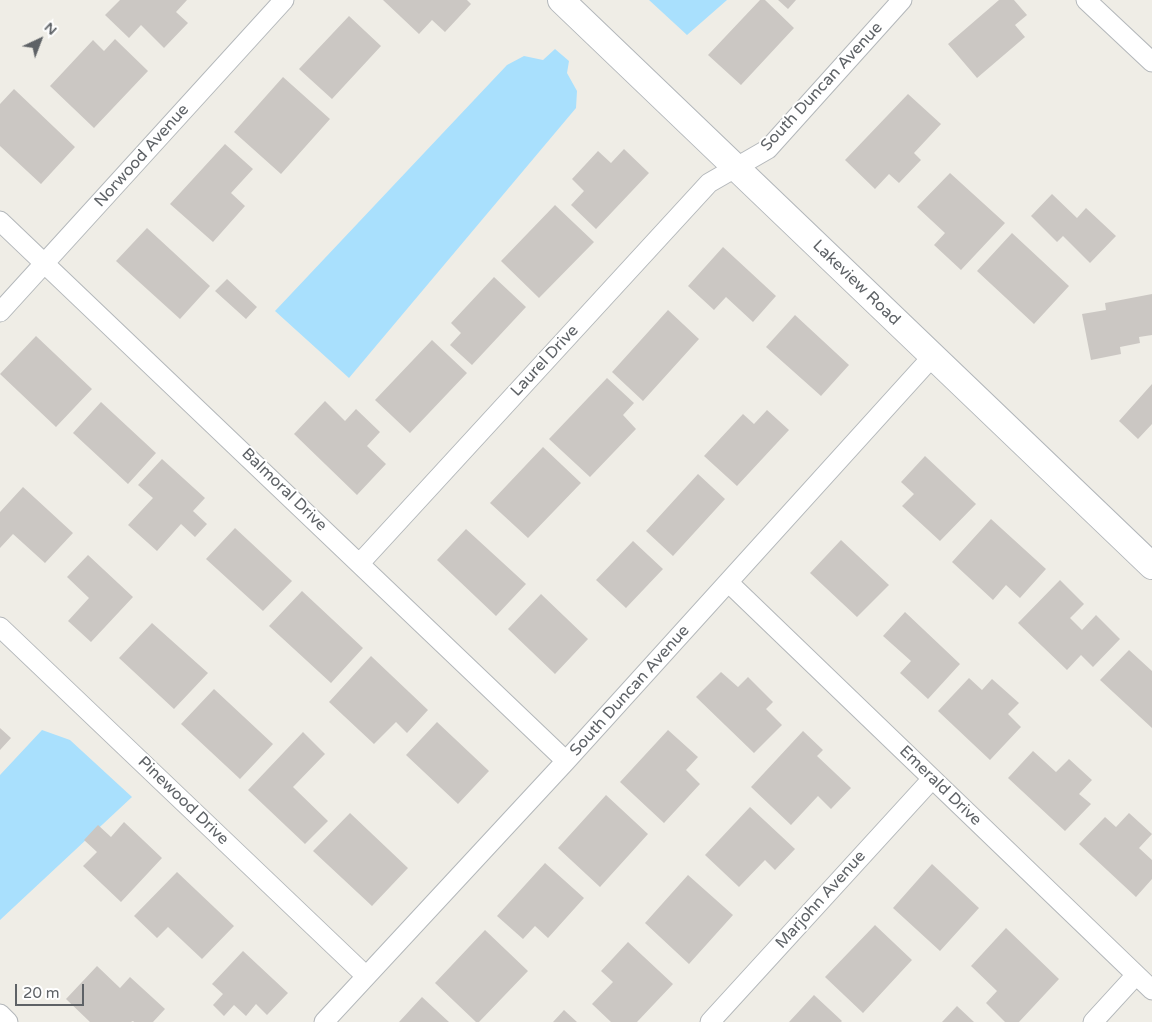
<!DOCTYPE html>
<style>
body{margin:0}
#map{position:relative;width:1152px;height:1022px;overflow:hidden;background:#efede6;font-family:"Varela Round",sans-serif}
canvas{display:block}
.north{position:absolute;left:15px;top:15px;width:50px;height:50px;-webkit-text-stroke:4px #fff;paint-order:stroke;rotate:43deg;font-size:14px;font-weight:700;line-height:20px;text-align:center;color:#5e6266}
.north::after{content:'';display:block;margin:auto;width:18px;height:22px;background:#5e6266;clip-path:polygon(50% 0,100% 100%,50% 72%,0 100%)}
.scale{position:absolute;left:15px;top:984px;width:69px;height:22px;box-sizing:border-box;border:2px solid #5e6266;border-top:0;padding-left:6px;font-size:15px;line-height:18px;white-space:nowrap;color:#5e6266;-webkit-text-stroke:4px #fff;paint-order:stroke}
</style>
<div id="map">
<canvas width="1152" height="1022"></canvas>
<div class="north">N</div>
<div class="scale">20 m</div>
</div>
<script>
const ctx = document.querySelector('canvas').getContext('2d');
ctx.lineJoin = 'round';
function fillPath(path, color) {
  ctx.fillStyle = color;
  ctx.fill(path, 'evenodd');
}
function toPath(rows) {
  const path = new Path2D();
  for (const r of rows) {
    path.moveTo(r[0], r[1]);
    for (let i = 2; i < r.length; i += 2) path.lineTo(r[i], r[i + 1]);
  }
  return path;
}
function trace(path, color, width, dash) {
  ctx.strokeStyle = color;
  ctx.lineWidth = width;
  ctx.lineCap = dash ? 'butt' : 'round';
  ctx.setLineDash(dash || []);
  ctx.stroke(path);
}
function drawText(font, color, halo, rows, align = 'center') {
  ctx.font = font + ' "Varela Round",sans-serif';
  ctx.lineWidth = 4;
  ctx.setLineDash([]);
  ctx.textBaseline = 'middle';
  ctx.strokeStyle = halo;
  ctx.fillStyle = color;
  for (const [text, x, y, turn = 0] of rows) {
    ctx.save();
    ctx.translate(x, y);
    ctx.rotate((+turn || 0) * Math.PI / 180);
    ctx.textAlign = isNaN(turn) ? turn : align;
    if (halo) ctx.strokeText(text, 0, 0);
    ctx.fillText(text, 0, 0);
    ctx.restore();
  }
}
const water = toPath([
 [649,0,727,0,687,35],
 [555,49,569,61,567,73,577,91,576,108,349,378,275,311,507,65,524,56,543,60],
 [42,730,70,740,132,797,0,920,0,775]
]);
const building = toPath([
 [120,0,187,0,176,12,188,23,164,48,141,25,129,38,105,15],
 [383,0,467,0,471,4,445,32,432,20,419,34],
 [760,0,765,0,794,28,741,85,708,55],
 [778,0,796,0,788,9],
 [999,0,1014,0,1027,15,1015,25,1025,37,977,78,948,44],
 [349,16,381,46,332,99,299,69],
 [115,39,148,71,94,128,50,86,93,40,104,51],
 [283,77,330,119,281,174,234,132],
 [14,89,75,147,41,184,0,146,0,104],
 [908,94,941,124,914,153,921,160,899,183,889,174,875,189,845,160],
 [225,144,253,169,231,193,245,206,213,242,170,204],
 [624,149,649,173,596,229,571,205,584,191,572,179,598,151,611,163],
 [950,173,1005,223,961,270,934,245,945,233,917,207],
 [1052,194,1077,218,1086,208,1116,236,1090,263,1063,236,1057,242,1031,216],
 [555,205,594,242,539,298,501,261],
 [147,228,210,286,180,319,116,261],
 [1012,233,1069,286,1034,324,977,271],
 [723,247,776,296,753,322,726,297,714,310,688,286],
 [494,277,526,307,472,365,450,345,461,333,451,323],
 [227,279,257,307,246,319,215,291],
 [1152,294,1152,335,1139,337,1140,343,1120,347,1121,354,1091,360,1082,314,1106,310,1105,303],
 [668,310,699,339,643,401,612,372],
 [795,315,849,365,821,396,766,347],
 [36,336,92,389,56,427,0,374],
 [432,340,467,373,410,433,375,400],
 [607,378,634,403,623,415,636,429,590,477,549,439],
 [1152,384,1152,424,1138,439,1119,421],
 [325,401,345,421,356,409,380,432,367,446,386,464,357,495,294,434],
 [101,402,156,453,128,484,73,433],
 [767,410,789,430,737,486,704,456,743,414,754,424],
 [543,447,581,483,528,538,490,503],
 [925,456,976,504,940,541,902,506,914,494,901,482],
 [162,459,205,498,193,511,207,524,195,537,181,524,157,551,128,525,153,498,138,485],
 [698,474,725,499,673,556,646,531],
 [23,487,73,533,45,563,13,534,0,548,0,512],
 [991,519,1046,569,1020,598,1006,585,993,600,952,562],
 [235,528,292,581,263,611,206,559],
 [466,529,526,584,496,616,437,560],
 [841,540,889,585,857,617,810,573],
 [633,541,663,569,626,608,596,580],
 [88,555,133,597,91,642,68,621,89,598,67,577],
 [1060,580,1084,604,1070,618,1082,630,1096,615,1120,639,1093,667,1081,655,1067,670,1018,623],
 [302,591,363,648,331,683,269,626],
 [541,594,588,639,555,674,508,629],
 [905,612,960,664,928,699,900,673,911,661,883,636],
 [152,623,208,673,174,709,119,658],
 [1129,650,1152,671,1152,728,1100,680],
 [371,656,428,710,407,733,396,722,374,744,329,702],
 [721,672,738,687,748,677,773,702,766,709,782,725,754,753,696,697],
 [969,678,982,690,992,679,1019,703,1008,714,1021,727,990,760,938,711],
 [214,689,273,744,240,779,181,724],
 [437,722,489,771,458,804,406,755],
 [0,728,11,738,0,750],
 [668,730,698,757,686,770,700,784,664,823,620,782],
 [803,731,823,750,817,756,851,788,831,809,818,796,791,825,751,787],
 [303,732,325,754,293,787,328,821,305,844,248,790],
 [1033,751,1056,772,1069,759,1092,780,1079,794,1091,804,1065,831,1008,778],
 [606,795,648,834,600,887,558,848],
 [750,807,795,849,775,870,765,860,739,887,705,855],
 [350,813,408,868,372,906,313,851],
 [1129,813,1152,834,1139,848,1152,860,1152,879,1136,897,1079,844,1105,817,1116,827],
 [124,822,162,858,121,902,83,866,97,852,84,840,98,825,111,837],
 [545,863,584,898,548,938,535,926,523,939,497,916],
 [932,864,979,908,940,951,893,908],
 [177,872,234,926,202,959,168,927,157,938,134,916],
 [688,875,733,915,689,964,645,923],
 [875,925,912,960,863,1013,825,977],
 [1006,928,1059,979,1019,1022,1005,1022,986,1003,997,991,971,966],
 [485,930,528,971,479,1022,476,1022,435,983],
 [628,942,673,984,637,1022,611,1022,592,1004,613,982,601,971],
 [243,951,288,993,267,1015,256,1004,246,1016,234,1005,224,1016,213,1005,223,994,212,984],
 [97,966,120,988,130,977,165,1009,153,1022,134,1022,133,1021,131,1022,90,1022,66,999],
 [814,995,842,1021,841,1022,789,1022],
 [422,997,449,1022,399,1022],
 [957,1006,974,1022,942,1022],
 [564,1010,577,1022,553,1022]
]);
const street = toPath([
 [1086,0,1152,62],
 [0,221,566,761],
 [0,312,284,0],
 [360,563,709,183,768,149,902,0],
 [728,582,1152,990],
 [0,627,366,976],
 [0,1014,8,1022],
 [324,1022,566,761,932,357],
 [710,1022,932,779],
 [1093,1022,1136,975]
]);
const secondary = toPath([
 [561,0,1152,566]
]);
const streetNames = [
 ["South Duncan Avenue",822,87,-47],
 ["Norwood Avenue",142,156,-48],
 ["Lakeview Road",856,283,44],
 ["Laurel Drive",545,361,-47],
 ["Balmoral Drive",284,490,44],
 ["South Duncan Avenue",630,691,-48],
 ["Emerald Drive",940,786,44],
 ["Pinewood Drive",183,801,44],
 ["Marjohn Avenue",821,900,-48]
];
fillPath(water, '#a9e0fd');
fillPath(building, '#cbc7c3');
trace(street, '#b3b7ba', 21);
trace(secondary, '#b2b6ba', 28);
trace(street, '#fff', 19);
trace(secondary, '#fff', 26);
drawText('16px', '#5e6266', '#fff', streetNames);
</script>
